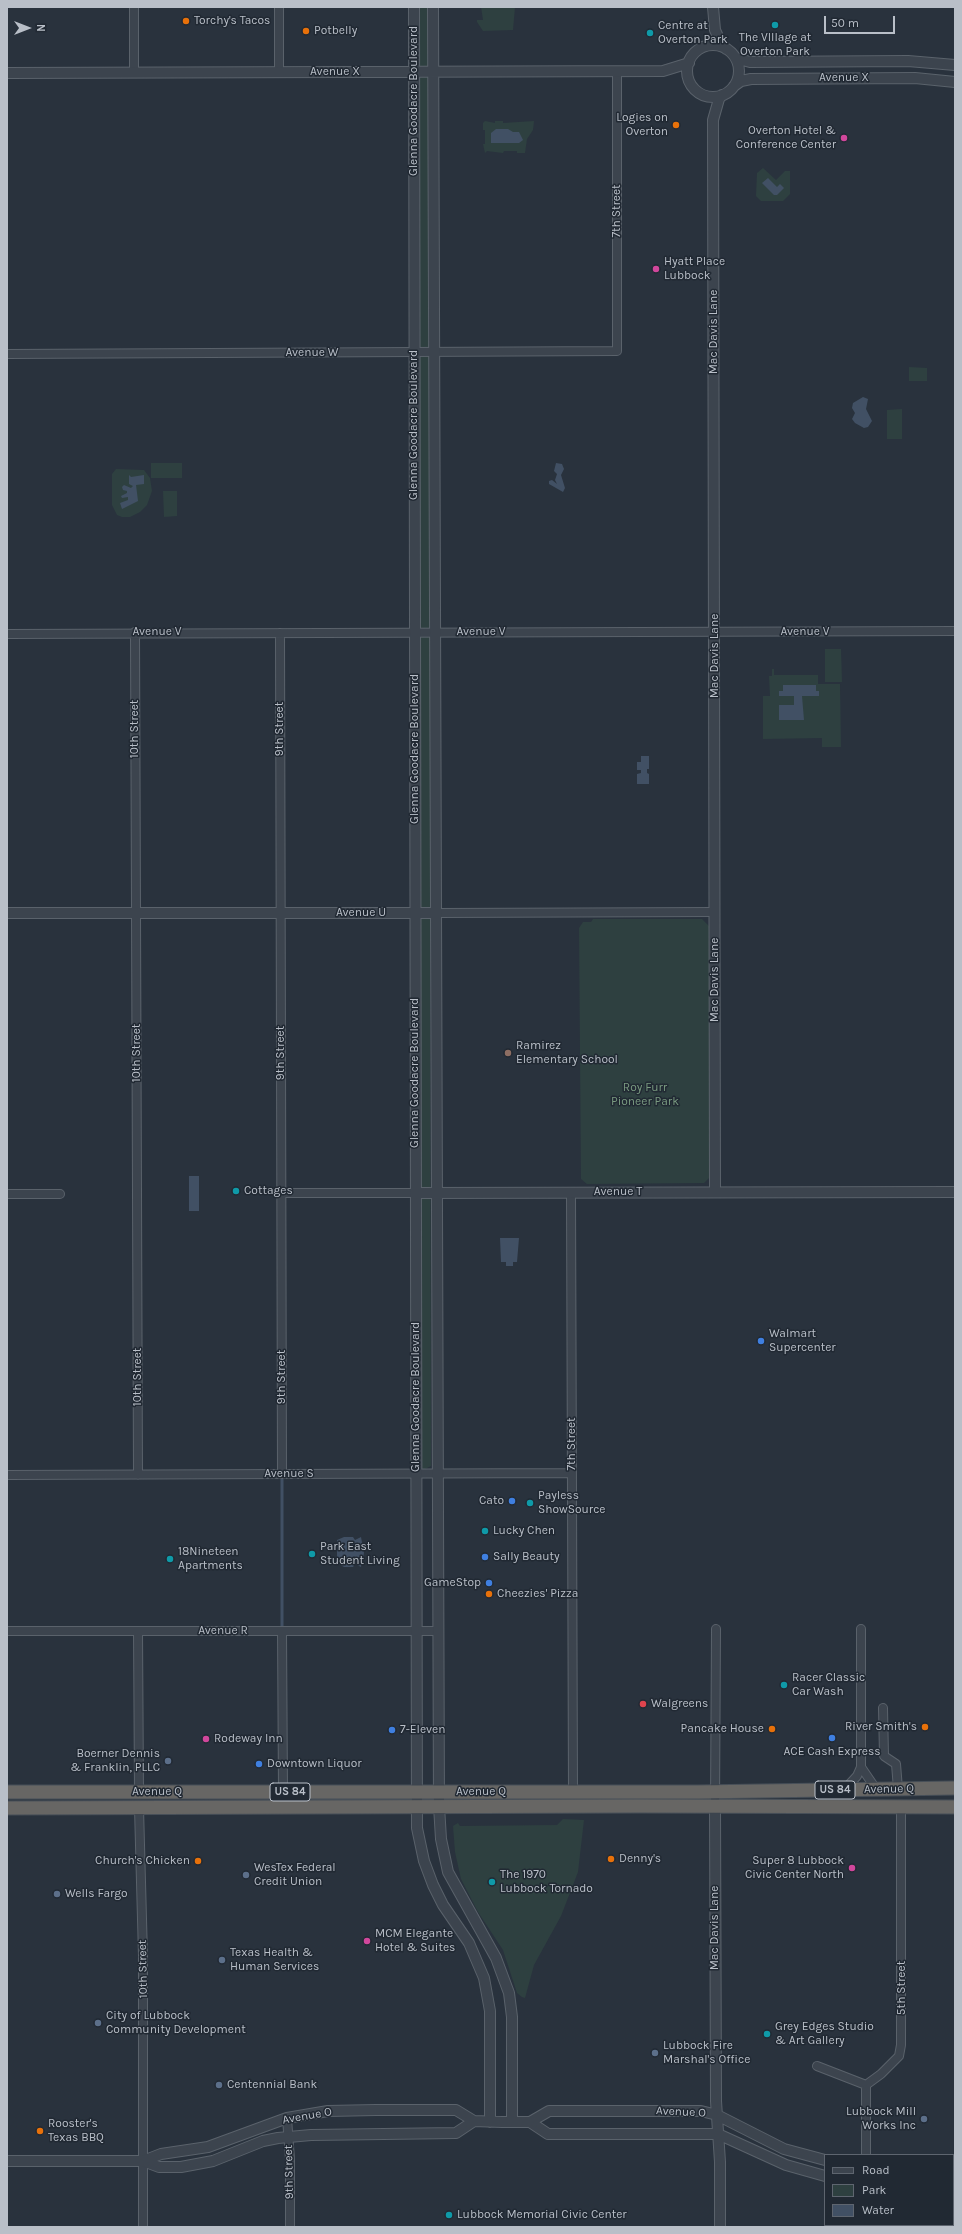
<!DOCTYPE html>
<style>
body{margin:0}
#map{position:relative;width:962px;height:2234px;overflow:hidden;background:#29323d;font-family:Karla,sans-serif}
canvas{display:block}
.frame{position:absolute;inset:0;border:8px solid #b9bfc8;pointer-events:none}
.legend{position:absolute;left:824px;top:2154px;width:130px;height:72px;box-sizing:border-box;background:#212933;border:1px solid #5e656f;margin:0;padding:5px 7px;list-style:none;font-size:12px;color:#b9bfc8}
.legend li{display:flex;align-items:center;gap:8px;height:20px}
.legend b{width:20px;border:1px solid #5e656f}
.north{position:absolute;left:8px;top:8px;width:40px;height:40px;-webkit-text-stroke:3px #212933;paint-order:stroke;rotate:90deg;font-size:11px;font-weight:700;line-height:16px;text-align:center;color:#b9bfc8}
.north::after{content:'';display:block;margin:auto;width:14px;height:18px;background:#b9bfc8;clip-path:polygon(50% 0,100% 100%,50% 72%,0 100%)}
.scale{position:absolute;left:824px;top:16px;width:71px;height:18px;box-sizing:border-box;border:2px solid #b9bfc8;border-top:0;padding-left:5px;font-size:12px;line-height:14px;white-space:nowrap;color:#b9bfc8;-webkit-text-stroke:3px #212933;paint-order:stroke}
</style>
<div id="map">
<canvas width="962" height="2234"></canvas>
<div class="frame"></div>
<ul class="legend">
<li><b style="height:5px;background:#3c444e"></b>Road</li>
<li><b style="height:11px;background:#2e4040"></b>Park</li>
<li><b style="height:11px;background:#415064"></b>Water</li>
</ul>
<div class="north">N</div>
<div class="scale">50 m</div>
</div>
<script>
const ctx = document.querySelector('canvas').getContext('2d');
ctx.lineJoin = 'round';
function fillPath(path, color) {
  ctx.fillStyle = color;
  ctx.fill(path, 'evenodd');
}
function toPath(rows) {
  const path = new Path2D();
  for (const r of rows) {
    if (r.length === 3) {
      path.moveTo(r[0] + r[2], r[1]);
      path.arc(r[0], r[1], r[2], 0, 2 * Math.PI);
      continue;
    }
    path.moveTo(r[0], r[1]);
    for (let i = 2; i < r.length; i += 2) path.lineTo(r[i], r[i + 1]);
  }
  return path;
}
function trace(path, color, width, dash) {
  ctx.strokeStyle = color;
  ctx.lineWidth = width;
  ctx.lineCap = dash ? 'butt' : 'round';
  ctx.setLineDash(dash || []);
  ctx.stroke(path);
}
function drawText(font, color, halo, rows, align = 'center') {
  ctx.font = font + ' Karla,sans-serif';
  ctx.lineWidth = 3;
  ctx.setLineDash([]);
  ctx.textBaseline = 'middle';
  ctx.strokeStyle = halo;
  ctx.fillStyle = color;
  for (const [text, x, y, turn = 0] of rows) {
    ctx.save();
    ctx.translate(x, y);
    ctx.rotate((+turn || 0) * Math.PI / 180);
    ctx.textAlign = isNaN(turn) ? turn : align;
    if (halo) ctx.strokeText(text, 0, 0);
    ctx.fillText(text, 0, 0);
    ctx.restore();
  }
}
const green = toPath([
 [418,7,431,7,434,892,430,937,431,1466,423,1470,421,1469,416,937,421,893],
 [481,7,515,7,513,30,483,31,477,22,477,20,483,20],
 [485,121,495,123,495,121,503,121,503,123,534,121,533,130,527,139,525,153,517,153,517,151,504,151,503,153,487,151,485,153,483,144,485,144,485,130,483,130,483,123],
 [763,168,776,180,785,171,790,171,790,194,783,201,761,201,756,196,757,173],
 [909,367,927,368,927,381,909,381],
 [902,409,902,439,887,439,887,410],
 [151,463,182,463,182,478,151,478],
 [116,469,144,470,150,478,152,491,147,505,140,512,130,517,122,517,117,515,112,505,112,474],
 [163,491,177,491,177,516,164,517],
 [825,649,841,649,842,682,825,682],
 [772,669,774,669,774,675,818,675,818,684,840,684,841,747,822,747,822,738,763,739,763,696,770,696,769,676,772,676],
 [593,919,702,919,709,926,710,1173,709,1178,704,1183,587,1184,581,1179,579,928,583,922,591,922],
 [563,1819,584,1820,578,1872,561,1916,534,1965,525,1998,522,1997,517,1993,503,1950,478,1912,461,1879,455,1852,453,1826,458,1823,460,1826,557,1825],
 [953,2191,955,2191,955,2227,840,2227,840,2225,953,2225]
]);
const water = toPath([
 [496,129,508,129,513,132,519,132,523,140,519,143,491,143,491,133],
 [768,178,777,187,780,184,784,188,777,195,774,195,762,183],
 [863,397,868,399,866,409,872,421,868,427,864,428,855,423,852,419,855,413,852,408,853,403],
 [556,463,562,464,564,469,561,475,565,488,563,492,549,484,549,481,552,480,557,484,555,480,557,474,554,471],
 [129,475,131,477,144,475,144,484,136,485,138,501,122,509,120,503,128,500,128,497,122,498,121,496,127,493,127,491,123,490,122,487,124,485,131,488,133,486,129,484],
 [783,685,816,685,816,691,819,691,819,696,802,696,804,720,779,720,779,705,794,705,794,696,779,696,779,691,783,691],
 [641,756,649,756,649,769,647,769,647,773,649,774,649,784,637,784,637,774,641,773,641,770,637,770,637,762,641,762],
 [189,1176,199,1176,199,1211,189,1211],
 [500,1238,519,1238,517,1262,513,1262,513,1266,506,1266,506,1262,501,1262],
 [344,1537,353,1537,355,1540,361,1537,364,1553,361,1567,355,1564,353,1567,344,1567,337,1563,337,1540]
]);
const stream = toPath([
 [282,1476,282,1630]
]);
const minor = toPath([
 [134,7,134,73],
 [279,7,279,72],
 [7,354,617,351,617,71],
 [135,632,138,1475],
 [280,633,282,1474],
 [7,634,955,631],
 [437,913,715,912],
 [281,1193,415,1193],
 [571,1193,573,1792],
 [7,1194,60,1194],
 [7,1475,572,1473],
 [7,1631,439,1631],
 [138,1631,139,1792],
 [282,1631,283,1792],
 [883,1708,884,1756,896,1764,898,1789],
 [861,1767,876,1789],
 [845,1789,857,1776,861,1767,861,1629],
 [715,1806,716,1629],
 [139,1808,143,1956,143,2227],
 [817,2066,866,2085],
 [866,2085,881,2074,899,2056,901,2045,901,1806],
 [866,2085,866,2155],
 [287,2118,290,2159,290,2227]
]);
const tertiary = toPath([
 [414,7,417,1828,424,1861,433,1885,443,1905,469,1943,484,1978,490,2011,490,2122],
 [433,7,439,1806,441,1839,448,1872,496,1958,509,1993,512,2017,512,2122],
 [713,7,715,30,720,41,726,49],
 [713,71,26],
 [736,58,750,62,908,61,955,65],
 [7,73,663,71,689,63],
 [734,86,741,81,751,79,915,78,955,82],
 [7,913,437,913],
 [715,1192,713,120,719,99,722,95],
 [415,1193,955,1192],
 [715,1806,716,2101,720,2162,720,2227],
 [530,2122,548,2134,718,2134,786,2165,825,2176],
 [7,2161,143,2161,161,2154,208,2147,287,2118,328,2111,376,2110,456,2110,474,2121,502,2122,530,2122,549,2111,701,2111,717,2115,784,2149,825,2160],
 [143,2161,159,2167,181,2167,213,2161,263,2141,278,2138,311,2135,456,2133,474,2121],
 [953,2161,955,2161],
 [953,2179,955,2179]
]);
const trunk = toPath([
 [7,1792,698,1792,955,1788],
 [7,1808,639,1806,955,1807]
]);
const markers = [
 [186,21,4,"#e8710a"],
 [775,25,4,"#0f9aa8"],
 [306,31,4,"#e8710a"],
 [650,33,4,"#0f9aa8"],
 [676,125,4,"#e8710a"],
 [844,138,4,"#d1479c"],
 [656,269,4,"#d1479c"],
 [508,1053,4,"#8d6e63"],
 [236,1191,4,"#0f9aa8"],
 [761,1341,4,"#3f7fe0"],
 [512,1501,4,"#3f7fe0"],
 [530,1503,4,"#0f9aa8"],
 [485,1531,4,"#0f9aa8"],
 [312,1554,4,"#0f9aa8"],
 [485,1557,4,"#3f7fe0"],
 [170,1559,4,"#0f9aa8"],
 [489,1583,4,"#3f7fe0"],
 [489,1594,4,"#e8710a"],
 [784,1685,4,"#0f9aa8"],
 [643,1704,4,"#e0444e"],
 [925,1727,4,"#e8710a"],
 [772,1729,4,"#e8710a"],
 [392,1730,4,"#3f7fe0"],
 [832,1738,4,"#3f7fe0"],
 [206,1739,4,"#d1479c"],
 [168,1761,4,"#5c6f8a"],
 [259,1764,4,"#3f7fe0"],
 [611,1859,4,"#e8710a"],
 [198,1861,4,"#e8710a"],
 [852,1868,4,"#d1479c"],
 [246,1875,4,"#5c6f8a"],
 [492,1882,4,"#0f9aa8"],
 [57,1894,4,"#5c6f8a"],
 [367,1941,4,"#d1479c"],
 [222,1960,4,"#5c6f8a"],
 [98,2023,4,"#5c6f8a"],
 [767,2034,4,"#0f9aa8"],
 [655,2053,4,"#5c6f8a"],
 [219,2085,4,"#5c6f8a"],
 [924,2119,4,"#5c6f8a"],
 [40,2131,4,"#e8710a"],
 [449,2215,4,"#0f9aa8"]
];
const shields = [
 [835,1790,40],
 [290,1792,40]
];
const shieldNames = [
 ["US 84",835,1790],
 ["US 84",290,1792]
];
const poiNames = [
 ["Torchy's Tacos",194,21],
 ["Centre at",658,26],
 ["Overton Park",658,40],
 ["Potbelly",314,31],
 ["The VIllage at",775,38,"center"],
 ["Overton Park",775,52,"center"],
 ["Logies on",668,118,"right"],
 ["Overton",668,132,"right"],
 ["Overton Hotel &",836,131,"right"],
 ["Conference Center",836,145,"right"],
 ["Hyatt Place",664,262],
 ["Lubbock",664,276],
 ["Ramirez",516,1046],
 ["Elementary School",516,1060],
 ["Cottages",244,1191],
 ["Walmart",769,1334],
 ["Supercenter",769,1348],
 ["Payless",538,1496],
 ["ShowSource",538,1510],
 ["Cato",504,1501,"right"],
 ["Lucky Chen",493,1531],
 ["Park East",320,1547],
 ["Student Living",320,1561],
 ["18Nineteen",178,1552],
 ["Apartments",178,1566],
 ["Sally Beauty",493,1557],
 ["GameStop",481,1583,"right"],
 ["Cheezies' Pizza",497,1594],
 ["Racer Classic",792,1678],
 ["Car Wash",792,1692],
 ["Walgreens",651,1704],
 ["River Smith's",917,1727,"right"],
 ["Pancake House",764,1729,"right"],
 ["7-Eleven",400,1730],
 ["Rodeway Inn",214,1739],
 ["ACE Cash Express",832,1752,"center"],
 ["Boerner Dennis",160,1754,"right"],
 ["& Franklin, PLLC",160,1768,"right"],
 ["Downtown Liquor",267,1764],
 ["Denny's",619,1859],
 ["Church's Chicken",190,1861,"right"],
 ["Super 8 Lubbock",844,1861,"right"],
 ["Civic Center North",844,1875,"right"],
 ["WesTex Federal",254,1868],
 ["Credit Union",254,1882],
 ["The 1970",500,1875],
 ["Lubbock Tornado",500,1889],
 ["Wells Fargo",65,1894],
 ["MCM Elegante",375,1934],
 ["Hotel & Suites",375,1948],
 ["Texas Health &",230,1953],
 ["Human Services",230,1967],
 ["City of Lubbock",106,2016],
 ["Community Development",106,2030],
 ["Grey Edges Studio",775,2027],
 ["& Art Gallery",775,2041],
 ["Lubbock Fire",663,2046],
 ["Marshal's Office",663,2060],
 ["Centennial Bank",227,2085],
 ["Lubbock Mill",916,2112,"right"],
 ["Works Inc",916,2126,"right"],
 ["Rooster's",48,2124],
 ["Texas BBQ",48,2138],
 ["Lubbock Memorial Civic Center",457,2215]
];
const streetNames = [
 ["Avenue X",335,72],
 ["Avenue X",844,78],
 ["Glenna Goodacre Boulevard",414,101,-90],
 ["7th Street",617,211,-90],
 ["Mac Davis Lane",714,332,-90],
 ["Avenue W",312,353],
 ["Glenna Goodacre Boulevard",414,425,-90],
 ["Avenue V",157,632],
 ["Avenue V",481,632],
 ["Avenue V",805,632],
 ["Mac Davis Lane",715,656,-90],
 ["10th Street",135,729,-90],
 ["9th Street",280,729,-90],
 ["Glenna Goodacre Boulevard",415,749,-90],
 ["Avenue U",361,913],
 ["Mac Davis Lane",715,980,-90],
 ["10th Street",137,1053,-90],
 ["9th Street",281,1053,-90],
 ["Glenna Goodacre Boulevard",415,1073,-90],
 ["Avenue T",618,1192],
 ["10th Street",138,1377,-90],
 ["9th Street",282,1377,-90],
 ["Glenna Goodacre Boulevard",416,1397,-90],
 ["7th Street",572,1444,-90],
 ["Avenue S",289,1474],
 ["Avenue R",223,1631],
 ["Avenue Q",889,1789,-1],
 ["Avenue Q",157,1792],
 ["Avenue Q",481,1792],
 ["Mac Davis Lane",715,1928,-90],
 ["10th Street",143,1969,-91],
 ["5th Street",902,1988,-90],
 ["Avenue O",681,2112,3],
 ["Avenue O",307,2116,-10],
 ["9th Street",289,2172,-91]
];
const parkNames = [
 ["Roy Furr",645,1088],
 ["Pioneer Park",645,1102]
];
fillPath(green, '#2e4040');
fillPath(water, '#415064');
trace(stream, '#415064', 3);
trace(minor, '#5a626b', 10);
trace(tertiary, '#5a626b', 12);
trace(trunk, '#474f58', 15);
trace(minor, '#3c444e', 8);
trace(tertiary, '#3c444e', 10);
trace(trunk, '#676664', 13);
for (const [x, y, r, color] of markers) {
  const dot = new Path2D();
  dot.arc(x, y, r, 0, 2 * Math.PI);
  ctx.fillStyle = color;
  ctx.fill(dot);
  trace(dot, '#212933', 1.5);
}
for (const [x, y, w] of shields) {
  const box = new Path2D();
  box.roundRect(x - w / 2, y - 9, w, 18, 3);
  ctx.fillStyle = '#212933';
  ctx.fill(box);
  trace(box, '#b9bfc8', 1);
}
drawText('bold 11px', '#b9bfc8', null, shieldNames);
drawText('12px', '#b9bfc8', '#212933', poiNames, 'left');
drawText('12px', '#b9bfc8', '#212933', streetNames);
drawText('12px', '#7a9b81', '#212933', parkNames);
</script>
